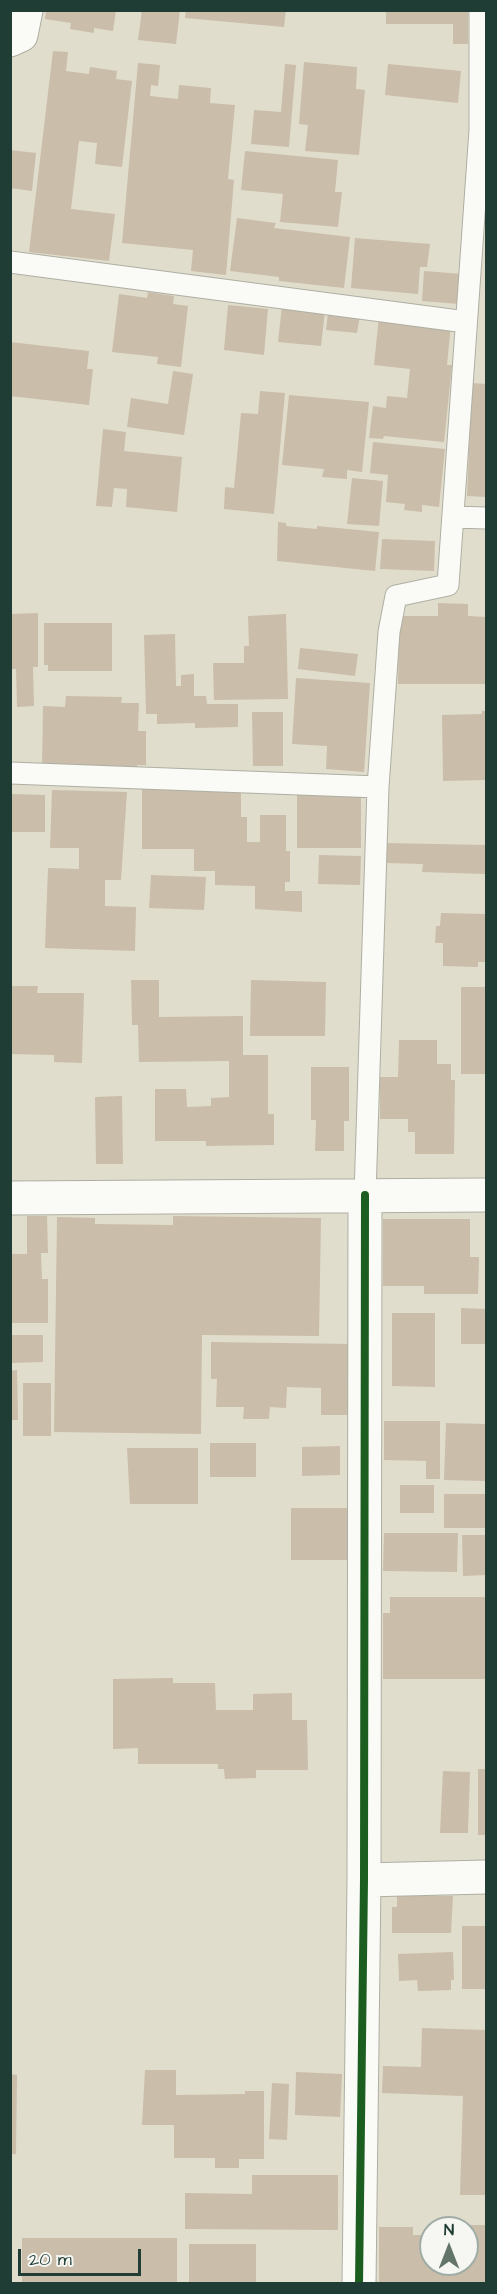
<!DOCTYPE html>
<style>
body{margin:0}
#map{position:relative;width:497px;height:2294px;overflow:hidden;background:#e1ddcc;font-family:"Architects Daughter",sans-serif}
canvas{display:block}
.frame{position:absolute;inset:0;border:12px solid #1f3d34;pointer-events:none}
.north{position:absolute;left:419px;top:2216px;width:60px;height:60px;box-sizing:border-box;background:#f6f6f2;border:2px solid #a0aca6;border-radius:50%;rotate:0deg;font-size:16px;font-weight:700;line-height:24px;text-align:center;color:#1f3d34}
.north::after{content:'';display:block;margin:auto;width:21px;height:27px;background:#637569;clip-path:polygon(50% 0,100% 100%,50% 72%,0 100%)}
.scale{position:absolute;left:18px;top:2249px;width:123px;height:27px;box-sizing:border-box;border:3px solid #1f3d34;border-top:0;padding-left:8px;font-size:18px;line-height:21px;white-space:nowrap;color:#1f3d34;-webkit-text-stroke:4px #f6f6f2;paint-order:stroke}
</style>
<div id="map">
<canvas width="497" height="2294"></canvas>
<div class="frame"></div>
<div class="north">N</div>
<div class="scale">20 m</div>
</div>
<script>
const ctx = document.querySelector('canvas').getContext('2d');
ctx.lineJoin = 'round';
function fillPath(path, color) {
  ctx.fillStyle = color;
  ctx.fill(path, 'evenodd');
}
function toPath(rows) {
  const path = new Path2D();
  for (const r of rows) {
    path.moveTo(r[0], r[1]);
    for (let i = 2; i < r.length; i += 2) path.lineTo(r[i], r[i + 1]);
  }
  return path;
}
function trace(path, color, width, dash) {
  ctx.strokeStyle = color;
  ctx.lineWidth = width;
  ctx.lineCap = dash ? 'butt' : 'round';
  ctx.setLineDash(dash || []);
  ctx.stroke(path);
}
const building = toPath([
 [46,10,116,10,113,31,94,28,94,33,70,29,71,23,45,19],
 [142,10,180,10,176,44,138,40],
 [186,10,286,10,284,27,185,18],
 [386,10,468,10,468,44,453,44,453,24,386,24],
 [53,51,68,52,66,71,89,74,90,67,117,71,116,79,132,81,122,167,95,164,97,143,79,141,71,209,115,214,109,261,29,252],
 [304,62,357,67,356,89,365,90,359,155,305,151,308,125,299,124],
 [138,63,160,65,158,86,151,85,150,96,178,99,179,85,211,88,210,103,235,105,228,179,234,180,226,275,191,271,193,250,122,243],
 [285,64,296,65,289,147,251,144,254,110,281,112],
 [388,64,461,71,458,103,385,95],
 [10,150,36,153,32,191,10,188],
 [245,151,338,160,335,192,342,192,338,227,280,222,283,194,241,190],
 [237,218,276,223,274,228,350,237,344,288,279,281,279,277,230,271],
 [355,238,430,244,427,267,420,267,418,294,351,288],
 [424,271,462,274,459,304,422,301],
 [148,292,174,296,173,304,188,306,181,367,157,364,158,357,112,352,119,294,147,298],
 [228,305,268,309,264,355,224,350],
 [282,306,325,311,321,346,278,342],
 [328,312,360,315,357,333,326,330],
 [379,316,451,324,447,365,452,365,444,442,384,436,383,439,369,438,373,406,386,408,387,396,407,398,410,369,374,365],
 [10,342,89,351,87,369,93,369,89,405,10,396],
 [173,371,193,374,184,435,127,427,131,398,168,404],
 [472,383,486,384,486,497,467,496],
 [260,391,285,393,274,514,224,509,225,487,234,488,241,413,258,414],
 [289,395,369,402,362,472,347,470,347,479,322,477,324,469,282,465],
 [103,429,126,432,124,451,182,457,177,512,126,507,127,489,114,488,112,507,96,506],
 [373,442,445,449,439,507,422,505,422,512,404,510,405,504,386,502,388,475,370,473],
 [352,478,383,481,379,526,347,524],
 [278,522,286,523,286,526,317,529,317,526,379,532,375,571,277,561],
 [382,539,435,541,434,571,380,569],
 [438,603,468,604,468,616,486,617,485,684,398,684,399,616,438,616],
 [38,613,38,667,33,667,34,706,17,707,16,669,10,669,10,614],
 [286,614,288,699,214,700,213,663,244,663,244,646,249,646,248,616],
 [44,623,112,623,112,671,48,671,48,665,44,665],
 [175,634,176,686,181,686,181,675,194,674,194,696,206,696,207,704,238,704,238,727,195,728,195,723,157,724,157,714,146,714,144,635],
 [300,648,358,654,355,676,298,669],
 [296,678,370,683,364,772,326,769,327,746,292,744],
 [66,696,122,697,121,703,139,703,138,731,146,731,146,765,137,765,137,769,42,768,43,706,65,707],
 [482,711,486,711,486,780,443,781,442,715,482,714],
 [252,712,283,712,283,766,253,766],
 [142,789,241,789,241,817,247,817,247,842,260,842,260,815,286,815,286,851,290,851,290,882,285,882,285,891,302,891,302,912,255,909,255,886,215,885,215,871,194,871,194,849,142,849],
 [52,790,127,792,121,880,105,880,105,906,136,907,135,951,45,948,48,868,79,869,79,848,50,848],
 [297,790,306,790,306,795,361,795,361,848,297,848],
 [12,794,45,795,45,832,12,832],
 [387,843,486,845,486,874,422,872,423,864,386,863],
 [319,855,361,856,360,885,318,884],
 [151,875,206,877,204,910,149,908],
 [441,913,486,914,486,962,478,962,478,967,443,966,443,943,435,943,436,926,440,926],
 [131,980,159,980,159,1017,243,1016,243,1055,268,1055,268,1114,274,1114,274,1145,206,1146,206,1141,155,1141,155,1089,186,1089,187,1107,211,1106,211,1098,229,1097,229,1061,139,1062,138,1025,132,1025],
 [251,980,326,982,325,1036,250,1036],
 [10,986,38,986,37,993,84,993,82,1063,54,1062,54,1055,10,1054],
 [461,987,486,987,486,1074,461,1074],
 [399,1040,437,1040,437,1064,451,1064,451,1080,455,1080,454,1154,415,1154,415,1132,408,1132,408,1119,380,1119,380,1077,398,1077],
 [311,1067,349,1067,349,1121,344,1121,344,1151,315,1151,316,1120,311,1120],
 [122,1096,123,1164,96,1164,95,1097],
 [27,1216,47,1216,48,1253,41,1253,42,1279,48,1279,48,1323,10,1323,10,1254,27,1254],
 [173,1216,321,1218,319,1336,202,1335,201,1434,54,1432,57,1217,95,1218,95,1224,173,1225],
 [383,1219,470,1219,470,1257,479,1257,478,1294,424,1294,424,1286,383,1286],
 [461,1308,486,1309,486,1344,461,1344],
 [392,1313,435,1313,435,1387,392,1386],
 [10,1335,43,1335,43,1362,10,1363],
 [211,1342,351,1344,349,1415,321,1415,321,1388,287,1387,286,1408,270,1407,269,1419,243,1419,244,1407,216,1407,217,1379,211,1379],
 [17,1370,18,1420,10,1420,10,1371],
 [23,1383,51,1383,51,1436,23,1436],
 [384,1421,440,1421,440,1479,426,1479,426,1461,384,1460],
 [446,1423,486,1424,486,1481,444,1480],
 [210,1443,256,1443,256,1477,210,1477],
 [340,1446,340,1475,302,1476,302,1447],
 [127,1448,198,1448,198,1504,130,1504],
 [400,1485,434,1485,434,1513,400,1513],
 [444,1494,486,1494,486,1528,444,1528],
 [291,1508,351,1508,351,1560,291,1560],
 [384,1533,458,1533,457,1572,383,1571],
 [462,1535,486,1535,486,1575,463,1576],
 [390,1597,486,1597,486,1679,383,1679,383,1613,390,1613],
 [173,1678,173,1683,215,1683,216,1710,253,1710,253,1694,292,1693,292,1720,307,1720,308,1770,256,1770,256,1778,225,1779,224,1769,218,1769,218,1764,138,1764,138,1748,113,1749,113,1679],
 [478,1769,486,1769,486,1835,478,1835],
 [443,1771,470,1772,468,1833,440,1833],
 [397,1896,453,1896,451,1933,392,1933,392,1907,397,1907],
 [462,1926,486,1926,486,1989,462,1989],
 [453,1952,454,1980,451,1980,451,1990,418,1991,417,1980,399,1981,398,1954],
 [422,2028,486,2030,486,2195,460,2195,463,2096,382,2093,383,2066,421,2067],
 [145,2070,176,2070,176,2095,245,2094,245,2091,264,2091,264,2159,239,2159,239,2168,215,2168,215,2158,174,2158,174,2125,142,2125],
 [296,2072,342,2074,340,2117,295,2115],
 [10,2074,17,2075,16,2154,10,2154],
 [272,2083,289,2084,287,2140,269,2139],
 [252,2175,338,2175,338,2230,185,2229,185,2193,252,2194],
 [456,2225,486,2225,486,2284,379,2284,379,2227,413,2227,413,2235,431,2235,431,2264,467,2264,467,2228,456,2228],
 [22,2238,177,2238,177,2284,22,2284],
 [189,2244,256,2244,256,2284,189,2284]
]);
const lane = toPath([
 [10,262,466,322],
 [453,517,486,518],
 [10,773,378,787],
 [365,1195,378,787,389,632,396,596,448,585,480,130,480,10]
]);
const street = toPath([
 [10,40,21,35,26,10],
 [10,1198,486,1195],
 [364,1880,486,1877],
 [359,2284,364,1880,365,1195]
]);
const cycleway = toPath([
 [359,2284,364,1880,365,1195]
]);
fillPath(building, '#cabda9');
trace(lane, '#aeafa3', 23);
trace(street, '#aeafa3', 35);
trace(lane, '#fafaf7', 21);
trace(street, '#fafaf7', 33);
trace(cycleway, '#1b5e20', 8);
</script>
